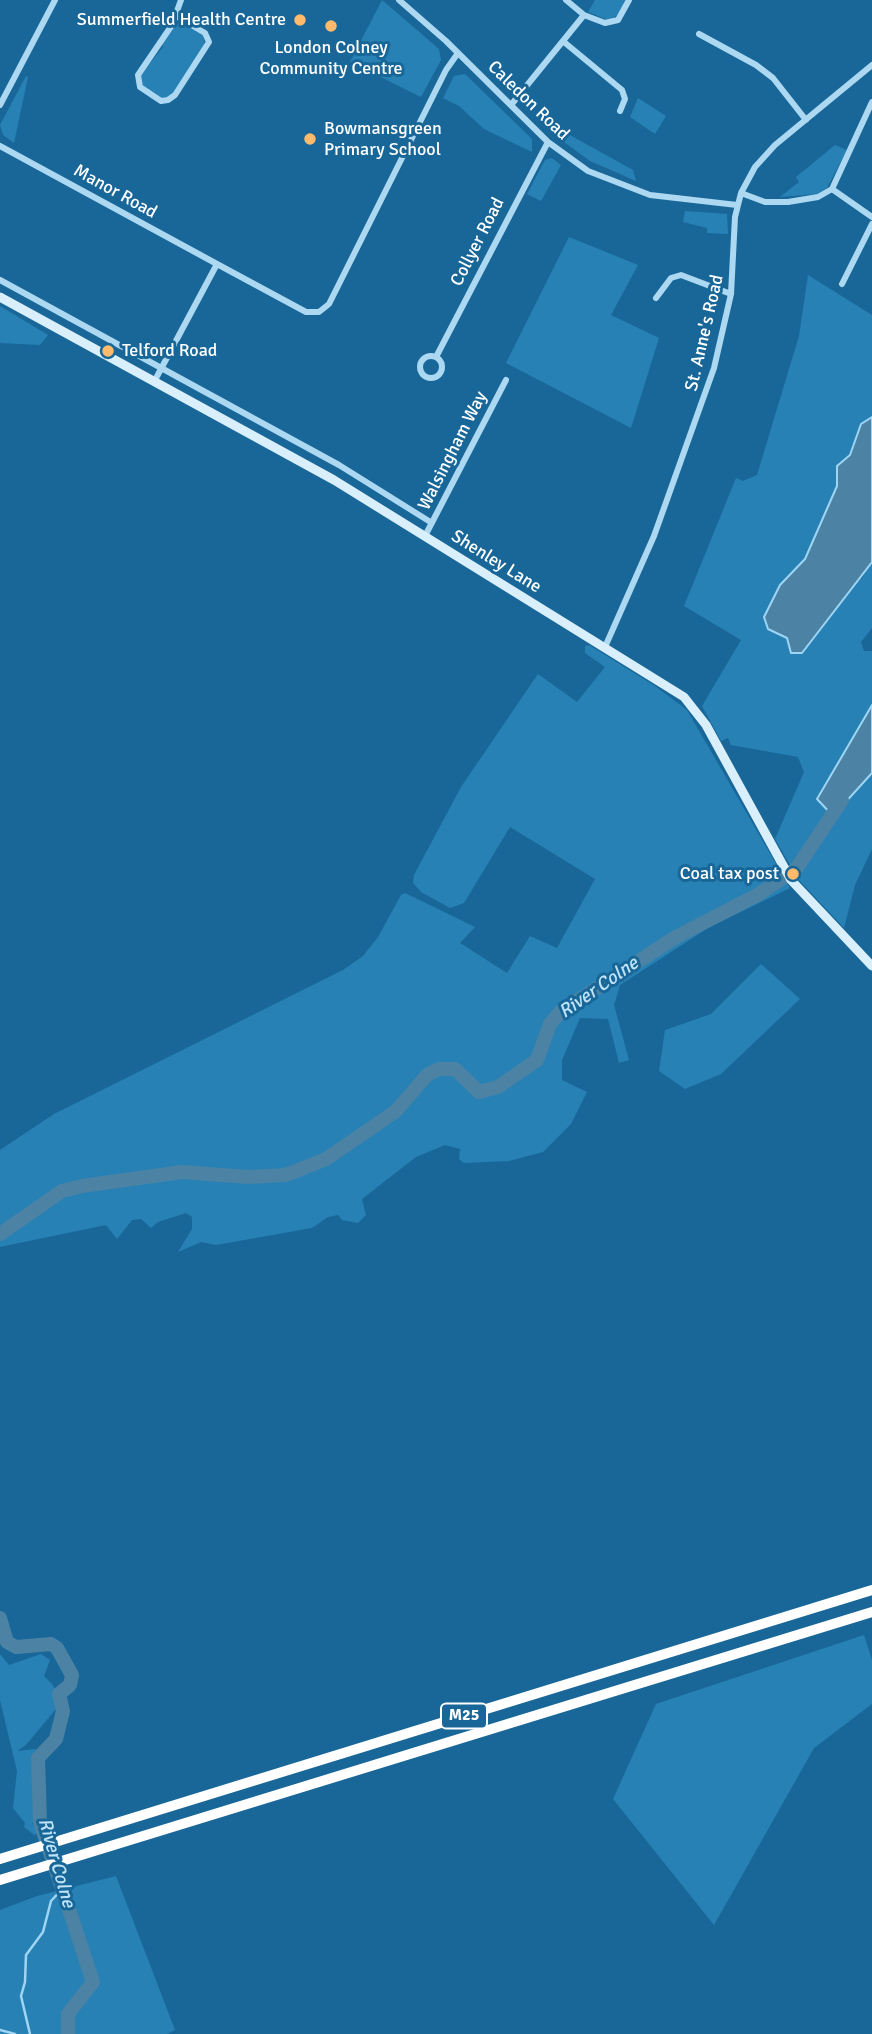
<!DOCTYPE html>
<style>
body{margin:0}
canvas{display:block;background:#186798}
</style>
<canvas width="872" height="2034"></canvas>
<script>
const ctx = document.querySelector('canvas').getContext('2d');
ctx.lineJoin = 'round';
function fillPath(path, color) {
  ctx.fillStyle = color;
  ctx.fill(path, 'evenodd');
}
function toPath(rows) {
  const path = new Path2D();
  for (const r of rows) {
    if (r.length === 3) {
      path.moveTo(r[0] + r[2], r[1]);
      path.arc(r[0], r[1], r[2], 0, 2 * Math.PI);
      continue;
    }
    path.moveTo(r[0], r[1]);
    for (let i = 2; i < r.length; i += 2) path.lineTo(r[i], r[i + 1]);
  }
  return path;
}
function trace(path, color, width, dash) {
  ctx.strokeStyle = color;
  ctx.lineWidth = width;
  ctx.lineCap = dash ? 'butt' : 'round';
  ctx.setLineDash(dash || []);
  ctx.stroke(path);
}
function drawText(font, color, halo, rows, align = 'center') {
  ctx.font = font + ' Signika,sans-serif';
  ctx.lineWidth = 6;
  ctx.setLineDash([]);
  ctx.textBaseline = 'middle';
  ctx.strokeStyle = halo;
  ctx.fillStyle = color;
  for (const [text, x, y, turn = 0] of rows) {
    ctx.save();
    ctx.translate(x, y);
    ctx.rotate((+turn || 0) * Math.PI / 180);
    ctx.textAlign = isNaN(turn) ? turn : align;
    if (halo) ctx.strokeText(text, 0, 0);
    ctx.fillText(text, 0, 0);
    ctx.restore();
  }
}
const green = toPath([
 [382,0,439,49,441,60,421,97,350,62],
 [595,0,626,0,618,15,608,20,588,12],
 [183,22,203,35,205,46,174,92,170,97,161,98,142,86,140,76,163,47,162,43,174,25],
 [465,74,532,139,532,152,484,129,459,106,443,98,454,76],
 [26,76,28,77,14,143,3,135,0,125],
 [638,98,666,116,655,134,630,117],
 [570,135,633,170,636,181,590,161,560,139],
 [835,145,847,150,827,188,817,194,780,197,799,182,796,177],
 [552,158,561,165,541,201,527,194,545,160],
 [685,211,727,214,728,234,707,233,707,228,683,222],
 [569,237,638,265,611,315,659,338,631,428,506,363],
 [808,275,872,315,872,417,861,424,850,455,837,466,837,486,805,559,780,585,768,629,787,637,862,578,872,562,872,628,861,642,864,651,872,651,872,705,817,799,833,816,872,773,872,849,855,885,844,928,798,879,775,839,804,772,798,757,731,745,728,738,721,741,702,706,741,640,684,606,736,478,743,481,757,475,799,336],
 [0,306,48,335,40,345,0,343],
 [589,645,655,686,687,710,790,888,708,928,620,985,614,1005,629,1060,619,1063,608,1019,580,1018,562,1060,562,1080,587,1092,571,1124,543,1152,509,1161,464,1163,459,1159,460,1149,445,1145,416,1157,362,1199,366,1215,358,1223,342,1220,338,1215,328,1217,312,1228,216,1245,201,1242,178,1252,192,1229,192,1217,186,1213,158,1222,151,1228,141,1219,132,1220,117,1239,106,1225,0,1247,0,1150,54,1114,343,970,363,956,378,937,401,895,405,893,475,927,460,943,507,973,530,936,557,948,595,879,510,827,464,903,450,908,421,892,413,883,414,875,461,787,538,674,577,702,605,667,585,653,585,646],
 [761,964,800,999,721,1074,685,1089,659,1071,665,1030,711,1014],
 [864,1635,872,1660,872,1704,814,1748,714,1925,613,1799,656,1704],
 [0,1654,9,1665,41,1654,50,1660,44,1676,53,1685,60,1704,26,1745,17,1751,36,1749,31,1760,37,1820,32,1823,38,1833,34,1835,24,1827,25,1823,13,1808,17,1771,0,1700],
 [116,1876,175,2030,167,2034,0,2034,0,1910,37,1896]
]);
const water = toPath([
 [872,417,872,562,802,653,791,653,787,638,768,629,764,617,780,585,805,559,837,486,837,466,850,455,861,424,872,417],
 [872,705,872,773,833,816,817,799,872,705]
]);
const stream = toPath([
 [0,2030,15,2034],
 [30,2034,21,1996,25,1982,26,1955,43,1932,51,1901,63,1888]
]);
const river = toPath([
 [0,1234,62,1191,82,1186,182,1172,248,1177,286,1175,326,1159,396,1111,427,1075,439,1069,455,1069,479,1092,498,1087,537,1060,550,1024,560,1012,676,937,759,894,796,869,842,800],
 [0,1618,7,1642,16,1647,51,1644,57,1648,72,1675,70,1685,59,1694,63,1711,56,1739,38,1758,40,1822,93,1982,68,2014,68,2034]
]);
const street = toPath([
 [399,0,446,41,548,142,588,171,650,195,737,205],
 [566,0,584,15,605,23,618,20,629,0],
 [176,16,205,33,209,42,175,95,168,100,161,101,140,87,138,75,172,25,181,0],
 [699,34,756,65,773,78,806,120],
 [564,42,622,90,625,99,620,111],
 [0,105,55,0],
 [511,105,584,15],
 [0,146,217,264],
 [832,189,872,217],
 [741,193,765,202,788,202,818,197,832,189,872,102],
 [0,280,339,465,432,523],
 [842,284,872,224],
 [656,298,671,278,681,275,731,294],
 [431,367,11],
 [436,357,548,142],
 [154,382,217,264,306,312,319,312,329,304,446,70,458,53],
 [425,536,506,380],
 [605,647,654,536,714,368,731,294,735,217,741,193,755,167,775,145,872,65]
]);
const secondary = toPath([
 [0,297,334,480,684,697,706,725,791,880,872,966]
]);
const highway = toPath([
 [0,1859,872,1590],
 [0,1880,872,1612]
]);
const markers = [
 [300,20,7,"#ffba6c"],
 [331,26,7,"#ffba6c"],
 [310,139,7,"#ffba6c"],
 [108,351,7,"#ffba6c"],
 [793,874,7,"#ffba6c"]
];
const shields = [
 [464,1716,46]
];
const shieldNames = [
 ["M25",464,1716]
];
const poiNames = [
 ["Summerfield Health Centre",286,20],
 ["London Colney",331,48,"center"],
 ["Community Centre",331,69,"center"],
 ["Bowmansgreen",324,129,"left"],
 ["Primary School",324,150,"left"],
 ["Telford Road",122,351,"left"],
 ["Coal tax post",779,874]
];
const streetNames = [
 ["Caledon Road",528,101,44],
 ["Manor Road",115,192,29],
 ["Collyer Road",478,242,-63],
 ["St. Anne's Road",705,333,-77],
 ["Walsingham Way",453,451,-63],
 ["Shenley Lane",496,562,32]
];
const waterNames = [
 ["River Colne",599,988,-35],
 ["River Colne",56,1863,74]
];
fillPath(green, '#2781b5');
fillPath(water, '#4c83a4');
trace(water, '#9ed5f4', 2);
trace(stream, '#9ed5f4', 2.5);
trace(river, '#4c83a4', 14);
trace(street, '#acd8f1', 6);
trace(secondary, '#daeffc', 9);
trace(highway, '#fff', 10);
for (const [x, y, r, color] of markers) {
  const dot = new Path2D();
  dot.arc(x, y, r, 0, 2 * Math.PI);
  ctx.fillStyle = color;
  ctx.fill(dot);
  trace(dot, '#186798', 2.5);
}
for (const [x, y, w] of shields) {
  const box = new Path2D();
  box.roundRect(x - w / 2, y - 12.5, w, 25, 5);
  ctx.fillStyle = '#186798';
  ctx.fill(box);
  trace(box, '#fff', 2);
}
drawText('bold 16px', '#fff', null, shieldNames);
drawText('18px', '#fff', '#186798', poiNames, 'right');
drawText('18px', '#fff', '#186798', streetNames);
drawText('italic 19px', '#bfe4f9', '#186798', waterNames);
</script>
